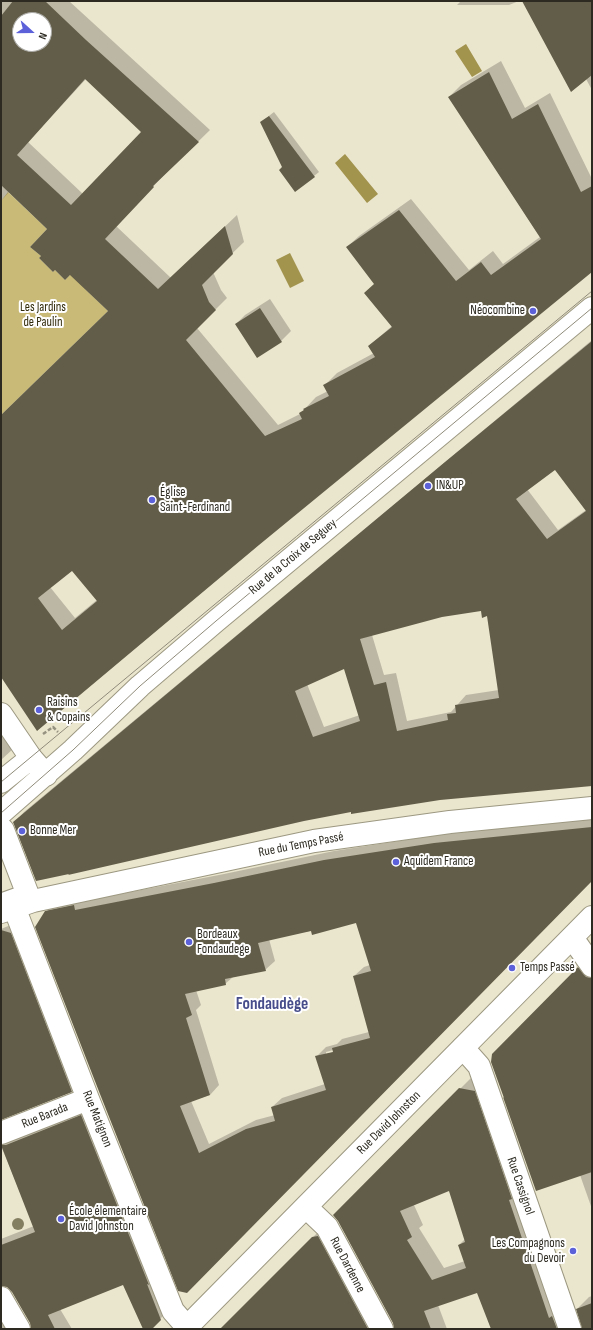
<!DOCTYPE html>
<meta charset="utf-8">
<style>
body{margin:0}
#map{position:relative;width:593px;height:1330px;overflow:hidden;background:#eae5cd;font-family:"Sofia Sans Condensed",sans-serif}
canvas{display:block}
.frame{position:absolute;inset:0;border:2px solid #2c2a21;pointer-events:none}
.north{position:absolute;left:12px;top:12px;width:40px;height:40px;box-sizing:border-box;background:#fff;border:1px solid #abaaa6;border-radius:50%;rotate:111deg;font-size:11px;font-weight:700;line-height:16px;text-align:center;color:#2c2a21}
.north::after{content:'';display:block;margin:auto;width:14px;height:18px;background:#5d61d9;clip-path:polygon(50% 0,100% 100%,50% 72%,0 100%)}
</style>
<div id="map">
<canvas width="593" height="1330"></canvas>
<div class="frame"></div>
<div class="north">N</div>
</div>
<script>
const ctx = document.querySelector('canvas').getContext('2d');
ctx.lineJoin = 'round';
function fillPath(path, color) {
  ctx.fillStyle = color;
  ctx.fill(path, 'evenodd');
}
function toPath(rows) {
  const path = new Path2D();
  for (const r of rows) {
    path.moveTo(r[0], r[1]);
    for (let i = 2; i < r.length; i += 2) path.lineTo(r[i], r[i + 1]);
  }
  return path;
}
function trace(path, color, width, dash) {
  ctx.strokeStyle = color;
  ctx.lineWidth = width;
  ctx.lineCap = dash ? 'butt' : 'round';
  ctx.setLineDash(dash || []);
  ctx.stroke(path);
}
function drawText(font, color, halo, rows, align = 'center') {
  ctx.font = font + ' "Sofia Sans Condensed",sans-serif';
  ctx.lineWidth = 4;
  ctx.setLineDash([]);
  ctx.textBaseline = 'middle';
  ctx.strokeStyle = halo;
  ctx.fillStyle = color;
  for (const [text, x, y, turn = 0] of rows) {
    ctx.save();
    ctx.translate(x, y);
    ctx.rotate((+turn || 0) * Math.PI / 180);
    ctx.textAlign = isNaN(turn) ? turn : align;
    if (halo) ctx.strokeText(text, 0, 0);
    ctx.fillText(text, 0, 0);
    ctx.restore();
  }
}
const green = toPath([
 [8,192,47,229,30,247,41,256,39,258,53,272,55,270,65,280,82,263,85,289,108,311,1,415,1,201]
]);
const water = toPath([
 [466,44,482,71,472,77,455,51],
 [345,154,378,194,367,203,335,163],
 [290,253,304,281,290,288,276,260]
]);
const shadow = toPath([
 [1,1,69,1,210,130,165,174,116,226,171,278,237,215,244,242,213,272,221,290,227,298,197,328,278,425,300,414,316,397,328,391,325,385,337,373,374,353,369,346,392,326,375,283,347,247,359,236,411,199,469,270,493,251,503,264,540,237,449,97,461,85,501,61,525,108,550,93,592,179,592,270,1,675,1,417,109,311,70,274,42,256,49,229,9,192,1,201],
 [20,20,44,20,44,44,20,44],
 [86,79,142,132,83,194,28,142],
 [72,569,98,599,75,618,50,587],
 [461,1,519,1,509,5,457,5],
 [538,1,592,1,592,90,586,79],
 [274,112,319,172,314,176,283,167,261,122],
 [270,299,291,331,281,341,257,357,236,324,245,315],
 [592,340,592,785,440,799,351,811,14,823,24,812],
 [555,469,586,510,558,530,527,489],
 [482,610,488,615,499,690,466,695,451,712,407,721,396,673,384,675,372,635,442,616],
 [345,667,360,715,324,727,307,684],
 [1,729,14,748,1,760],
 [592,819,592,880,179,1290,46,912,56,902,84,901,224,874,334,851,444,834],
 [356,922,370,965,364,967,354,976,369,1032,342,1039,337,1044,326,1047,316,1057,325,1084,282,1098,272,1107,275,1115,256,1120,209,1144,191,1101,210,1095,219,1085,196,1010,201,1005,196,990,225,984,233,977,265,970,275,961,269,939],
 [337,1049,338,1051,326,1054,326,1052],
 [18,922,82,1080,71,1091,1,1119,1,929],
 [590,956,592,958,592,1209,580,1175,493,1055],
 [472,1077,579,1329,492,1329,478,1291,438,1305,447,1329,395,1329,394,1323,339,1220,334,1215],
 [449,1190,465,1239,459,1245,465,1261,444,1268,419,1228,423,1225,414,1205],
 [92,1105,171,1308,150,1329,144,1329,124,1284,60,1309,72,1329,32,1329,31,1322,12,1291,7,1286,1,1285,1,1239,34,1226,1,1146,12,1135],
 [325,1225,391,1329,222,1329],
 [1,1295,23,1329,1,1329],
 [592,1296,592,1329,583,1329,577,1309,589,1297]
]);
const building = toPath([
 [13,1,45,1,86,40,199,142,153,186,154,187,105,239,158,289,225,226,233,254,202,285,209,302,216,310,186,340,265,436,302,419,299,413,304,410,303,409,329,396,323,385,375,357,368,346,392,327,364,293,374,284,346,247,399,210,456,281,481,262,491,275,541,239,448,97,489,72,512,119,538,104,581,192,592,186,592,272,259,545,37,731,1,677,1,415,108,311,70,275,65,280,55,270,53,272,39,258,41,256,30,247,47,229,1,185,1,16],
 [20,20,44,20,44,44,20,44],
 [85,79,141,132,71,205,17,155],
 [72,571,97,601,62,630,38,598],
 [522,1,592,1,592,75,571,92],
 [269,116,315,177,295,192,279,170,282,167,260,122],
 [260,308,282,342,257,358,235,324],
 [592,341,592,786,440,800,351,814,351,812,304,821,68,875,69,874,36,881,13,822,445,462],
 [555,470,586,511,547,539,516,499],
 [481,611,482,618,487,616,499,698,455,705,456,713,447,714,448,720,397,731,386,682,374,685,360,639,442,617],
 [344,669,360,721,313,737,295,691],
 [592,827,592,881,187,1293,178,1291,100,1094,35,927,45,911,74,905,75,910,214,883,324,860,434,843],
 [356,923,371,971,353,976,370,1038,332,1048,333,1052,315,1056,326,1090,271,1107,275,1121,246,1129,199,1153,180,1106,210,1095,186,1018,192,1015,185,994,226,985,225,979,266,971,258,943,311,931,312,935],
 [1,930,11,933,72,1092,1,1120],
 [578,967,586,977,592,978,592,1172,536,1191,503,1097,504,1098,491,1062,492,1054],
 [459,1088,475,1091,512,1199,509,1200,549,1318,552,1316,557,1329,491,1329,477,1293,424,1311,431,1329,394,1329,393,1323,338,1221,333,1215],
 [449,1191,465,1242,458,1245,466,1268,432,1280,407,1240,412,1237,400,1211],
 [81,1115,149,1285,147,1284,161,1320,152,1329,143,1329,123,1285,48,1315,55,1329,31,1329,30,1323,12,1292,7,1287,1,1286,1,1245,35,1232,1,1145,6,1145],
 [318,1236,368,1329,220,1329,312,1237],
 [592,1303,592,1329,582,1329,576,1309]
]);
const path = toPath([
 [43,734,53,727,58,732]
]);
const street = toPath([
 [1,782,31,758],
 [1,828,3,830,28,895,3,904],
 [14,907,88,1099,173,1311,187,1327],
 [571,939,578,946,592,966],
 [463,1048,479,1066,570,1329],
 [1,1133,88,1099],
 [306,1207,327,1227,382,1329],
 [1,1298,19,1329]
]);
const secondary = toPath([
 [1,714,31,758,46,775],
 [1,813,73,750,140,686,216,621,592,308],
 [1,912,33,901,314,841,450,822,592,808],
 [185,1329,592,917]
]);
const tram = toPath([
 [1,782,592,291],
 [1,813,73,750,140,686,216,621,592,308]
]);
const trees = [
 [18,1224]
];
const markers = [
 [533,311,4,"#5d61d9"],
 [428,486,4,"#5d61d9"],
 [152,500,4,"#5d61d9"],
 [39,710,4,"#5d61d9"],
 [22,831,4,"#5d61d9"],
 [396,862,4,"#5d61d9"],
 [189,942,4,"#5d61d9"],
 [512,968,4,"#5d61d9"],
 [61,1219,4,"#5d61d9"],
 [573,1251,4,"#5d61d9"]
];
const parkNames = [
 ["Les Jardins",43,308],
 ["de Paulin",43,323]
];
const poiNames = [
 ["Néocombine",525,311,"right"],
 ["IN&UP",436,486],
 ["Église",160,493],
 ["Saint-Ferdinand",160,508],
 ["Raisins",47,703],
 ["& Copains",47,718],
 ["Bonne Mer",30,831],
 ["Aquidem France",404,862],
 ["Bordeaux",197,935],
 ["Fondaudege",197,950],
 ["Temps Passé",520,968],
 ["École élementaire",69,1212],
 ["David Johnston",69,1227],
 ["Les Compagnons",565,1244,"right"],
 ["du Devoir",565,1259,"right"]
];
const streetNames = [
 ["Rue de la Croix de Seguey",293,557,-40],
 ["Rue du Temps Passé",301,845,-11],
 ["Rue Barada",45,1116,-22],
 ["Rue Matignon",97,1119,68],
 ["Rue David Johnston",389,1123,-45],
 ["Rue Cassignol",520,1186,71],
 ["Rue Dardenne",347,1265,62]
];
const districtNames = [
 ["Fondaudège",272,1005]
];
fillPath(green, '#c9ba77');
fillPath(water, '#a2934d');
fillPath(shadow, '#0003');
fillPath(building, '#625d48');
trace(street, '#9c9881', 24);
trace(secondary, '#9c9881', 24);
trace(path, '#969281', 2.5, [4, 2]);
trace(street, '#fff', 22);
trace(secondary, '#fff', 22);
trace(tram, '#8f8b7a', 1);
ctx.fillStyle = '#847e61';
for (const [x, y] of trees) {
  ctx.beginPath();
  ctx.arc(x, y, 6, 0, 2 * Math.PI);
  ctx.fill();
}
for (const [x, y, r, color] of markers) {
  const dot = new Path2D();
  dot.arc(x, y, r, 0, 2 * Math.PI);
  ctx.fillStyle = color;
  ctx.fill(dot);
  trace(dot, '#fff', 1.5);
}
drawText('13px', '#302908', '#fff', parkNames);
drawText('13px', '#2c2a21', '#fff', poiNames, 'left');
drawText('13px', '#2c2a21', '#fff', streetNames);
drawText('bold 17px', '#474d8a', '#fff', districtNames);
</script>
